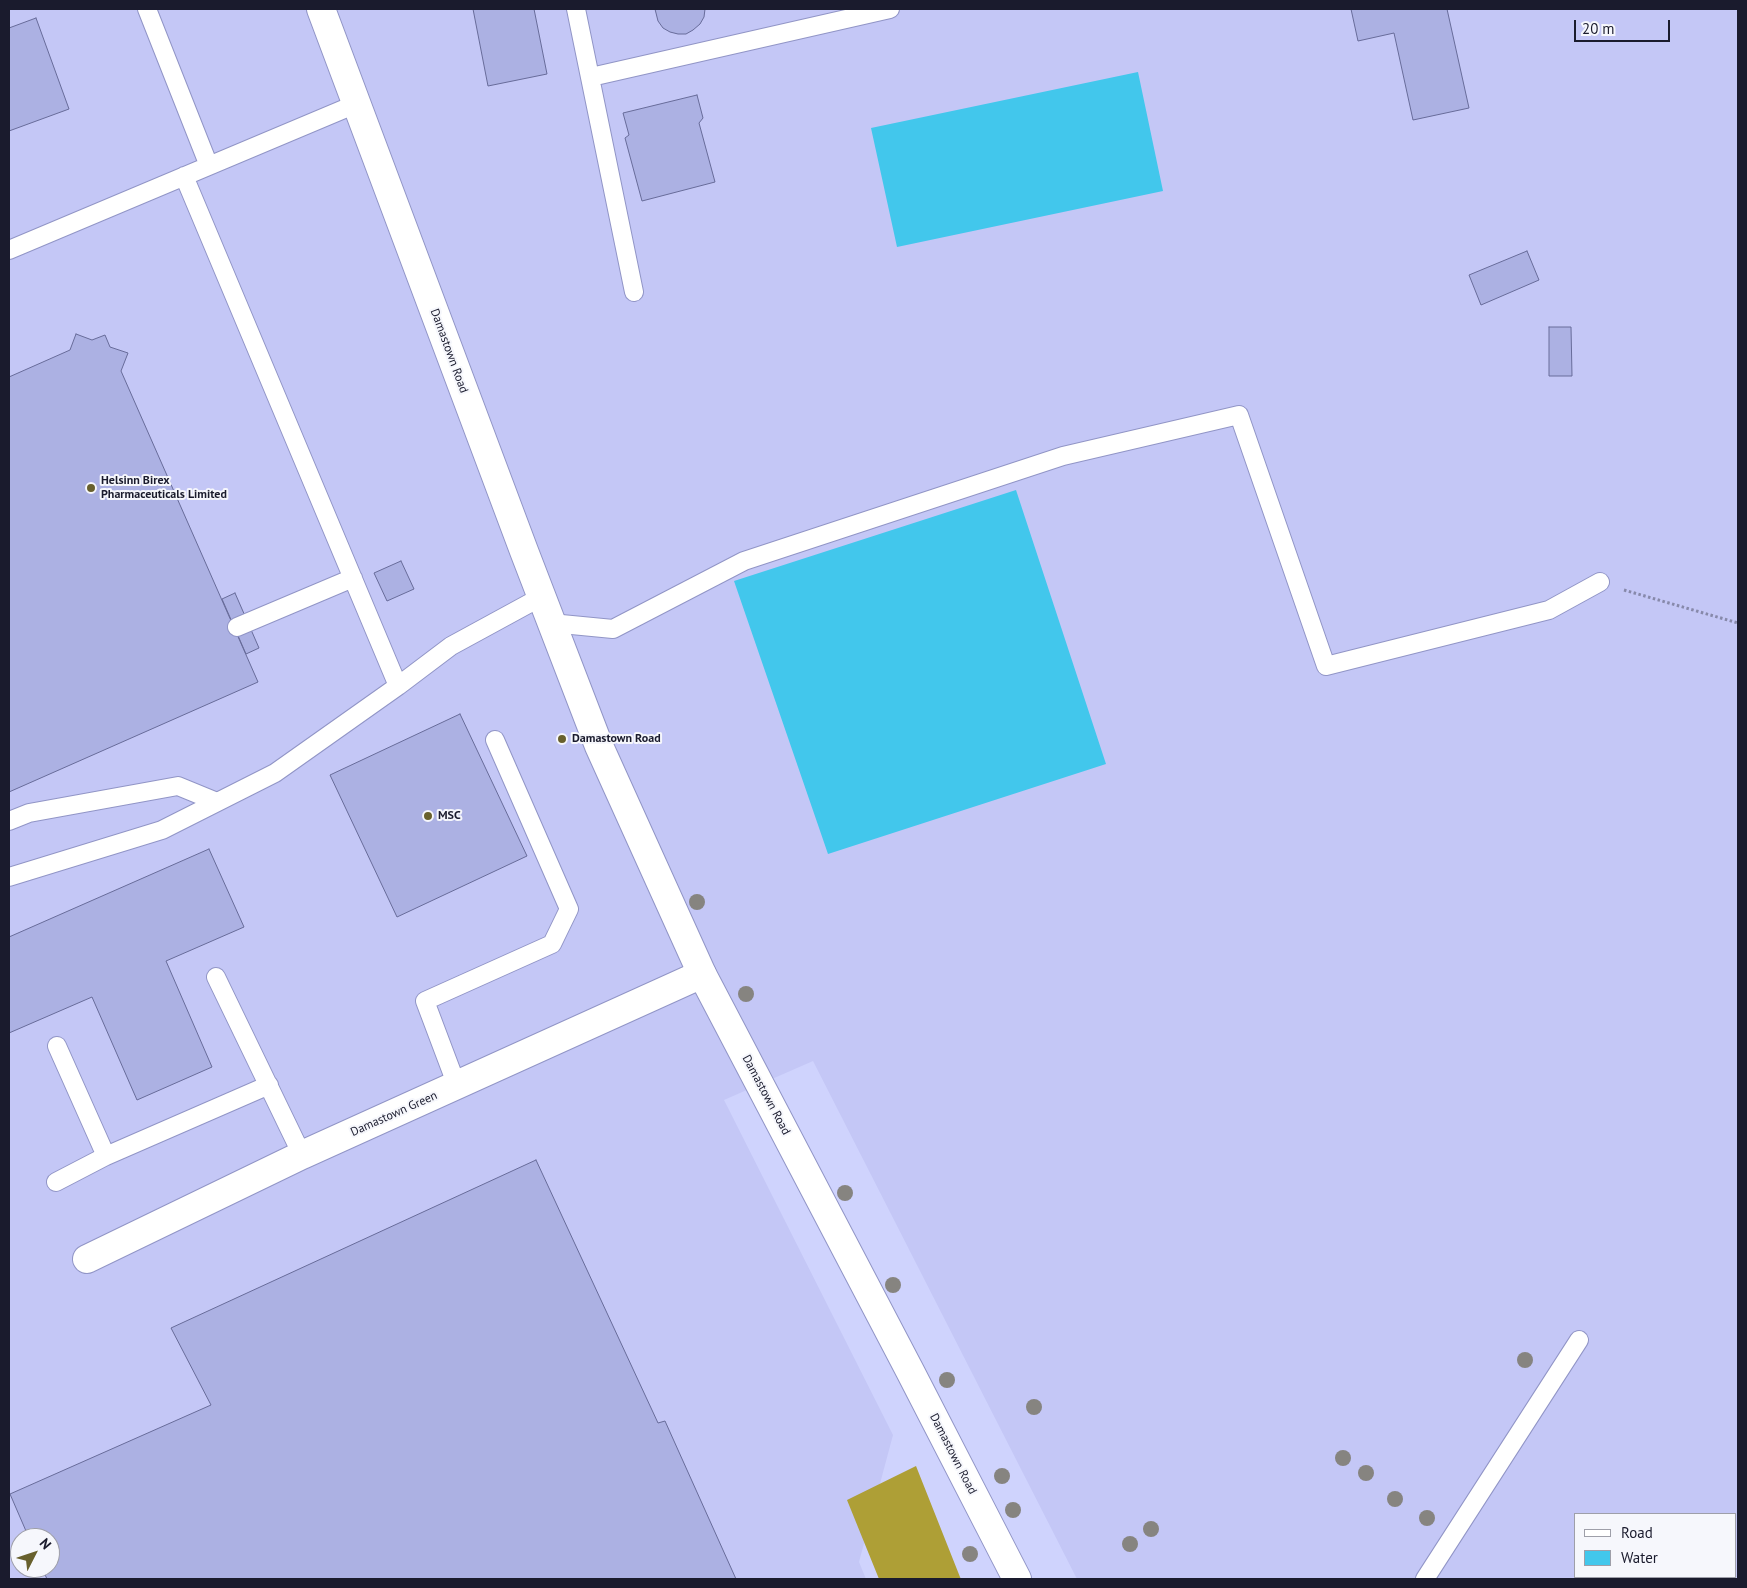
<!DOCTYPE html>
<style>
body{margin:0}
#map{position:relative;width:1747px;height:1588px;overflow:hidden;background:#cfd3fd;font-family:"PT Sans",sans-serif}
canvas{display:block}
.frame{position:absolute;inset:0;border:10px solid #1a1b2d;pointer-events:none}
.legend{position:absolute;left:1574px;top:1513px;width:162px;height:65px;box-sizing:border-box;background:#f6f7fc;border:1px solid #9e9fa9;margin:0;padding:6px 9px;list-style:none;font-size:15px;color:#1a1b2d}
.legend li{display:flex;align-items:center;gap:10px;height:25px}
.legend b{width:25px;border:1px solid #9e9fa9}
.north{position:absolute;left:10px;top:1528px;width:50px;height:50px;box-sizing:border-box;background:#f6f7fc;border:1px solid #9e9fa9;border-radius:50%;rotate:49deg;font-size:14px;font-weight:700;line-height:20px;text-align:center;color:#1a1b2d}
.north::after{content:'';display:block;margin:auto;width:18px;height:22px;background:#68602d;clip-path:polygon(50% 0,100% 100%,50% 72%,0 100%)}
.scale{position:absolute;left:1574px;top:20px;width:96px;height:22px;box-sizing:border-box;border:2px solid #1a1b2d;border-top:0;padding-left:6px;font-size:15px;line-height:18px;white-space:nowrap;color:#1a1b2d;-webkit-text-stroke:4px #f6f7fc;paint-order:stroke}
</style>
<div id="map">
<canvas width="1747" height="1588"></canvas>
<div class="frame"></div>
<ul class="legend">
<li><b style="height:6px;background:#fff"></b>Road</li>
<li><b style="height:14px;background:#42c7ec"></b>Water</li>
</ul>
<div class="north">N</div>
<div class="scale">20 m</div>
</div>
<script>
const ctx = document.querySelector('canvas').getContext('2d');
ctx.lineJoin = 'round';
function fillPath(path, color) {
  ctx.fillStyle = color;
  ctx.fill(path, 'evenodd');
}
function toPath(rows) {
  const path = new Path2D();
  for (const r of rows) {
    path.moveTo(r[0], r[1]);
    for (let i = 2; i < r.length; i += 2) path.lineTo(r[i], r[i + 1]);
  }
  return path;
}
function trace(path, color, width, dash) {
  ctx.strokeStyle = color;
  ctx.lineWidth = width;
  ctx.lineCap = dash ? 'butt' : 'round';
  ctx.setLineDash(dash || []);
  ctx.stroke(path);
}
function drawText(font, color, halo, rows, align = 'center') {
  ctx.font = font + ' "PT Sans",sans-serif';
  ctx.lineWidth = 4;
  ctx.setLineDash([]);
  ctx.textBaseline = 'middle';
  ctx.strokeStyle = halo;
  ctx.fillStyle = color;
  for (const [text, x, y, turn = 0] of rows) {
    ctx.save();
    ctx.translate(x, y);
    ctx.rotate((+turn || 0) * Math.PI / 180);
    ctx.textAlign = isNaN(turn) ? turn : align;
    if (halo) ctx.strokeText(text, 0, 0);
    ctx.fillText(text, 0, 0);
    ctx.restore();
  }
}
const built = toPath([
 [9,9,1738,9,1738,1579,1077,1579,813,1061,724,1100,893,1435,859,1562,866,1579,9,1579],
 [1576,1514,1736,1514,1736,1577,1576,1577],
 [20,1538,50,1538,50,1568,20,1568]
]);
const forest = toPath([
 [916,1466,960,1577,961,1579,879,1579,847,1500]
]);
const water = toPath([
 [1138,72,1163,191,897,247,871,128],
 [1016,490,1106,764,828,854,734,581]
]);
const building = toPath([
 [473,9,534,9,547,74,488,86,473,9],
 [655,9,705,9,704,17,700,24,693,30,686,34,678,34,670,32,663,28,658,21,655,9],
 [1351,9,1447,9,1469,108,1413,120,1394,33,1358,41,1351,9],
 [36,18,69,109,9,131,9,28,36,18],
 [697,95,703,118,699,123,715,182,642,201,625,138,629,135,623,113,697,95],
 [1527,251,1539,280,1481,305,1469,275,1527,251],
 [1549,327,1571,327,1572,376,1549,376,1549,327],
 [76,334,92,340,105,335,110,347,128,353,121,371,258,682,9,792,9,377,70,350,76,334],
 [401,561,414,589,387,601,374,573,401,561],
 [235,593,259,648,246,654,222,599,235,593],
 [460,714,527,856,397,917,330,775,460,714],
 [209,849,244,927,166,961,212,1067,137,1100,92,997,9,1033,9,937,209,849],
 [536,1160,658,1423,665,1421,736,1579,47,1579,42,1568,50,1568,50,1538,29,1538,10,1494,211,1405,171,1328,536,1160]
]);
const path = toPath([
 [1624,590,1738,623]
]);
const lane = toPath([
 [147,9,209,166],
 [576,9,634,292],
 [591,77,890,9],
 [184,176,398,686],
 [9,250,356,104],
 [551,623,613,629,744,561,1063,456,1239,415,1326,666,1549,610,1600,582],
 [237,627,353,578],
 [9,821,29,813,178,786,217,802],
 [9,877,162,830,275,773,398,686,451,646,541,597],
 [216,977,302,1155],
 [57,1046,106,1156],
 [457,1086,425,1001,552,944,569,909,495,740],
 [56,1182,106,1156,269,1085],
 [1425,1579,1579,1340]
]);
const street = toPath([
 [87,1259,302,1155,702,974]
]);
const secondary = toPath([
 [321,9,524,551,599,746,702,974,911,1373,1017,1579]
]);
const trees = [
 [697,902],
 [746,994],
 [845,1193],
 [893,1285],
 [1525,1360],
 [947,1380],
 [1034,1407],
 [1343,1458],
 [1366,1473],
 [1002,1476],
 [1395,1499],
 [1013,1510],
 [1427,1518],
 [1151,1529],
 [1130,1544],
 [970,1554]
];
const markers = [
 [91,488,5,"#68602d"],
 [562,739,5,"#68602d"],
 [428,816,5,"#68602d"]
];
const streetNames = [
 ["Damastown Road",449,351,70],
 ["Damastown Road",766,1095,62],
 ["Damastown Green",394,1114,-24],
 ["Damastown Road",953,1454,63]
];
const poiNames = [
 ["Helsinn Birex",101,481],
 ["Pharmaceuticals Limited",101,495],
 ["Damastown Road",572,739],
 ["MSC",438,816]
];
fillPath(built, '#c4c7f6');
fillPath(forest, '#ae9f36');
fillPath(water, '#42c7ec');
fillPath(building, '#acb1e3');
trace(building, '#686c9a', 1);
trace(lane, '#9195c6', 20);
trace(street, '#9195c6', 30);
trace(secondary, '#9195c6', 30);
trace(path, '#8789aa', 3, [2.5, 2.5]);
trace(lane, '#fff', 18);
trace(street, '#fff', 28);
trace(secondary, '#fff', 28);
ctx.fillStyle = '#868480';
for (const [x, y] of trees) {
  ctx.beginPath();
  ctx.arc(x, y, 8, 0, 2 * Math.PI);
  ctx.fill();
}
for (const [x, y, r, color] of markers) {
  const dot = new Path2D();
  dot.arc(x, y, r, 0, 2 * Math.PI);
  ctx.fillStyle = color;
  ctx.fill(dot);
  trace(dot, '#f6f7fc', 2);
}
drawText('12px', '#1a1b2d', '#f6f7fc', streetNames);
drawText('bold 12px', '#1a1b2d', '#f6f7fc', poiNames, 'left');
</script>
